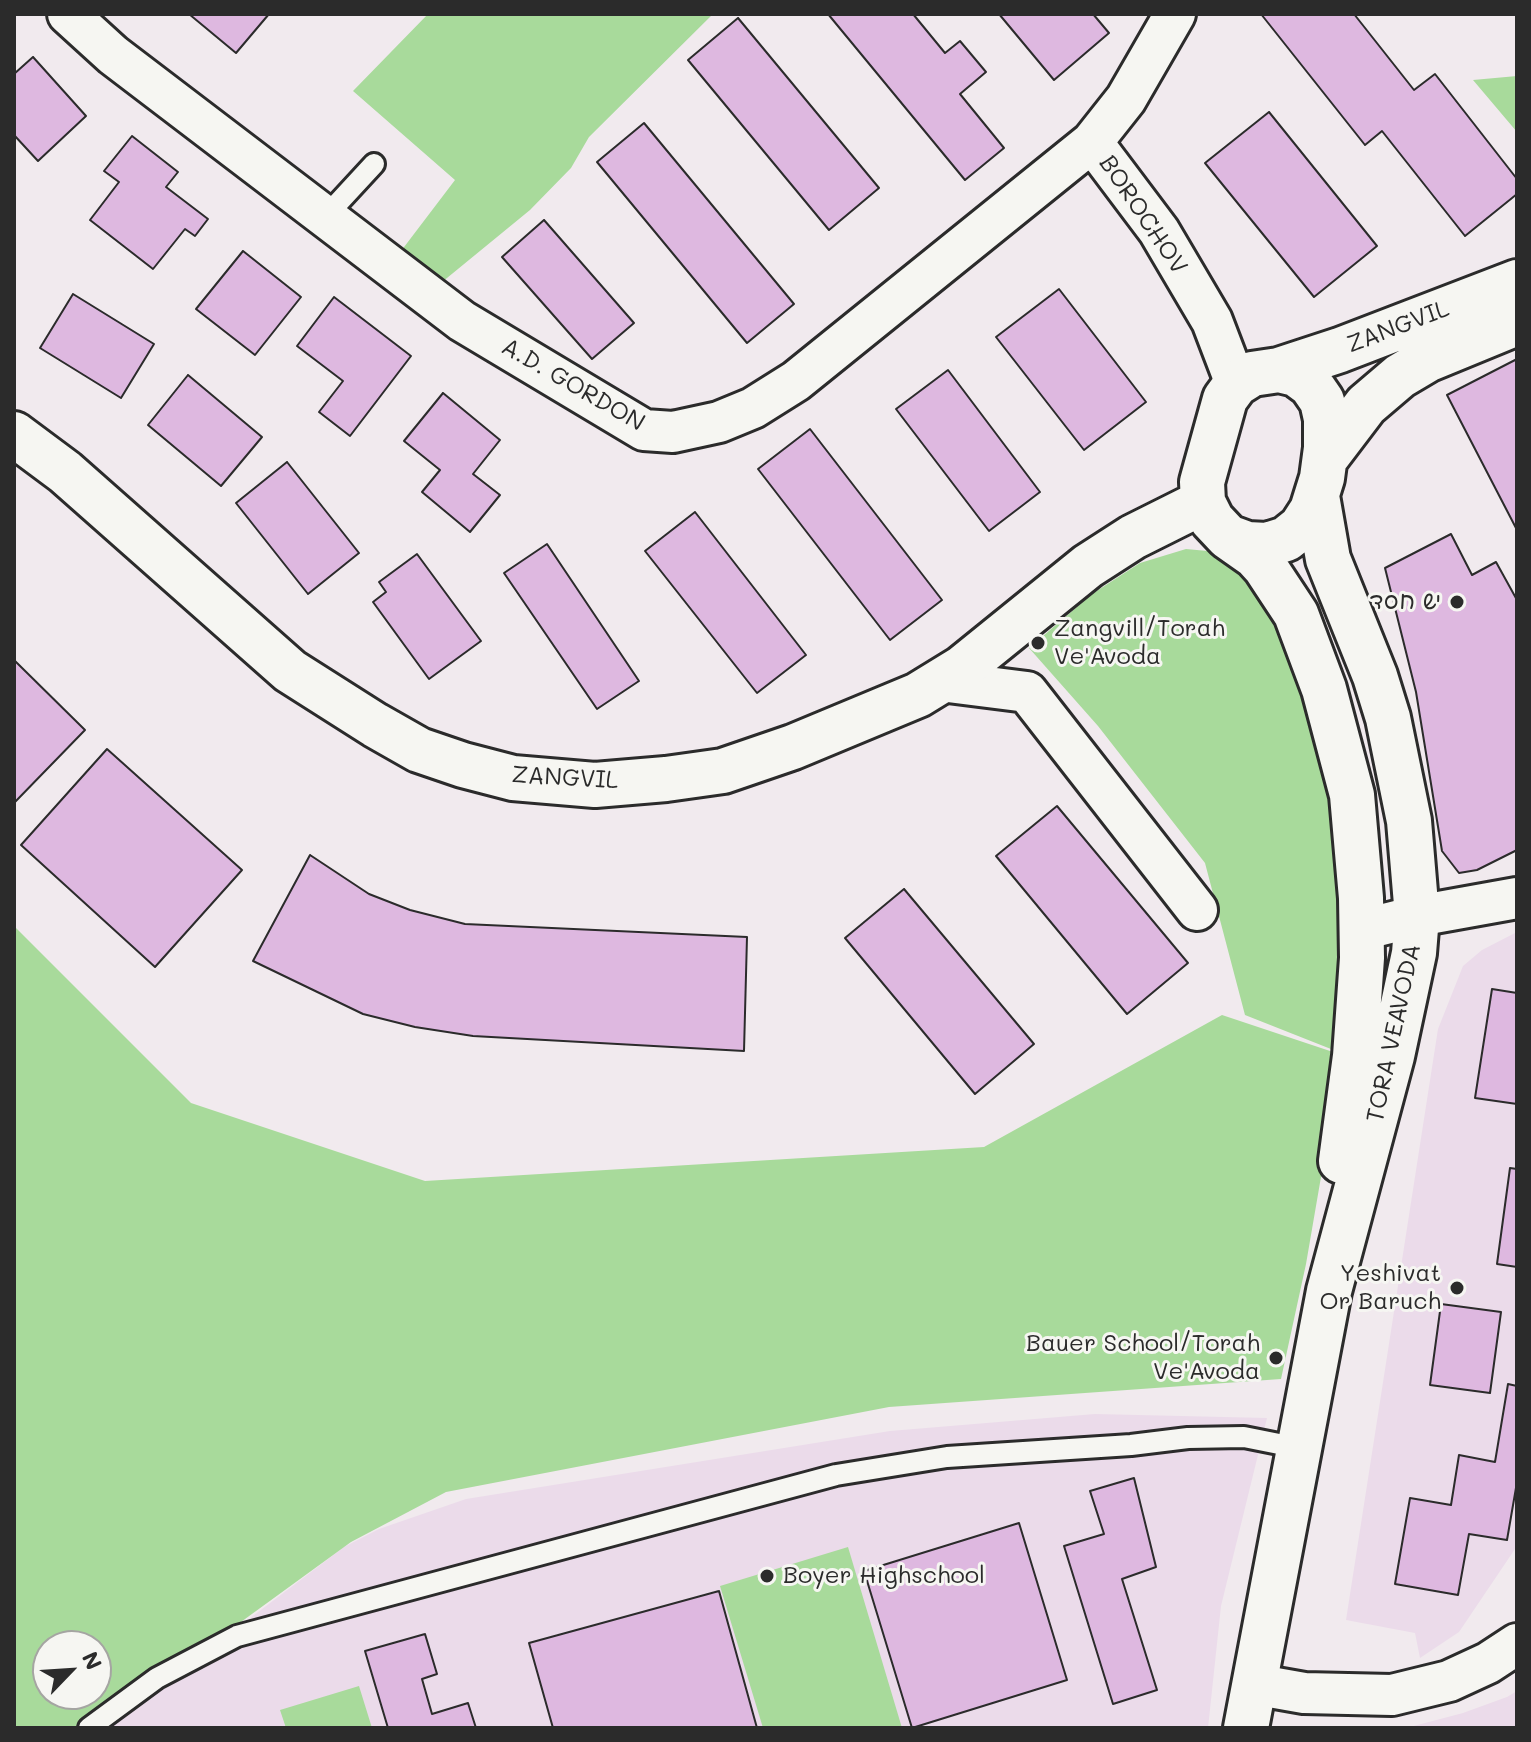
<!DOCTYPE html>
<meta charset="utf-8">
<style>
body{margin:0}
#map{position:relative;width:1531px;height:1742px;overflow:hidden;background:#f1eaee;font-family:Mali,sans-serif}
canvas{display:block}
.frame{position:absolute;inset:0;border:16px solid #2b2b2b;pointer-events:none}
.north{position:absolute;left:32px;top:1630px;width:80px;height:80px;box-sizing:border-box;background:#f6f6f2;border:2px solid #a5a5a2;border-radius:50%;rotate:65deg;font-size:22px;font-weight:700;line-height:32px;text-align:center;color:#2b2b2b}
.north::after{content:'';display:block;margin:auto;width:28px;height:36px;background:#2b2b2b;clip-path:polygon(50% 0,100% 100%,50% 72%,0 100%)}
</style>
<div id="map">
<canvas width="1531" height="1742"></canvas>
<div class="frame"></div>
<div class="north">N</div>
</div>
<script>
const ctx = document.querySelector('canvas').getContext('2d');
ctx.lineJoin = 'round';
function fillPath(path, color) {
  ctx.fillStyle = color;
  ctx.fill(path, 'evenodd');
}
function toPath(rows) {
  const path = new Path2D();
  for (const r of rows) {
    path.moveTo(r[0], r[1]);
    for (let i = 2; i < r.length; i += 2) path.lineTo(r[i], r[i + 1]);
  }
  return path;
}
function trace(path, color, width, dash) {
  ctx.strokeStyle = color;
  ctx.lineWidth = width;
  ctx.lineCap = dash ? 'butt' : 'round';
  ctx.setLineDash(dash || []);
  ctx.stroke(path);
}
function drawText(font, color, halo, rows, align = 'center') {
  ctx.font = font + ' Mali,"Playpen Sans Hebrew",sans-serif';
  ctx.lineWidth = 6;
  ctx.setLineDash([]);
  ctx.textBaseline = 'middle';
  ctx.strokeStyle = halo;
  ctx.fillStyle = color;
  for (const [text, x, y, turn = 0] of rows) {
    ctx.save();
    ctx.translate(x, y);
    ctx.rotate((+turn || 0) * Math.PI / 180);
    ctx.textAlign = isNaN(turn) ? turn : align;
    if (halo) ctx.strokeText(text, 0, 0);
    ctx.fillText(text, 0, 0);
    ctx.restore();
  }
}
const built = toPath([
 [1517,932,1517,1546,1459,1632,1420,1658,1415,1633,1346,1620,1438,1029,1463,966,1482,950],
 [1095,1414,1267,1418,1221,1606,1208,1728,105,1728,344,1547,379,1529,466,1499,890,1431],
 [1517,1691,1517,1728,1406,1728,1463,1713,1507,1697]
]);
const green = toPath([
 [428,14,713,14,589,137,571,168,530,210,436,287,398,255,455,180,353,91],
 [1517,76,1517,132,1473,80],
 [1186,549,1229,553,1262,591,1305,679,1330,774,1345,890,1336,1051,1245,1015,1205,863,1098,726,1029,648,1092,594,1140,563],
 [14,926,191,1103,425,1181,984,1147,1222,1015,1342,1055,1306,1264,1281,1379,889,1407,446,1492,351,1542,95,1728,14,1728],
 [48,1646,96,1646,96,1694,48,1694],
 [848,1547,902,1728,763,1728,720,1586],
 [359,1686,372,1728,286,1728,280,1710]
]);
const building = toPath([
 [189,14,269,14,236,53,189,14],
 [828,14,913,14,945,53,960,41,986,72,960,94,1004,148,965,180,828,14],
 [999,14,1093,14,1109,33,1054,80,999,14],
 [1261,14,1354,14,1414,90,1435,74,1517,179,1517,194,1465,236,1382,131,1365,145,1261,14],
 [738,18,879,188,829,230,688,60,738,18],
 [33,57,86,116,38,161,14,135,14,74,33,57],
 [1269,112,1377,246,1314,297,1205,163,1269,112],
 [644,123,794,304,747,343,597,162,644,123],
 [132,136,178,172,166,187,208,219,195,236,185,229,153,269,90,220,119,182,104,171,132,136],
 [544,220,634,323,592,359,502,257,544,220],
 [243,251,301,297,255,355,196,309,243,251],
 [1059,289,1146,402,1084,450,996,337,1059,289],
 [73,294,154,344,121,398,40,348,73,294],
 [334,297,411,356,350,436,319,412,343,381,297,346,334,297],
 [1517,359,1517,530,1447,395,1517,359],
 [948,370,1040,492,989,531,896,409,948,370],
 [188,375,262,437,221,486,148,425,188,375],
 [443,393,500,440,473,474,500,495,470,532,422,492,440,470,404,441,443,393],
 [810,429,942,600,890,640,758,469,810,429],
 [287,462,359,553,308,594,236,503,287,462],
 [695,512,806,655,757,693,645,551,695,512],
 [1451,534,1472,575,1496,562,1517,600,1517,850,1477,870,1459,873,1442,851,1416,692,1385,568,1451,534],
 [547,544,639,681,597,709,504,573,547,544],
 [417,554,481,641,429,679,373,602,386,592,379,582,417,554],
 [14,660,85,730,14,803,14,660],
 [107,749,242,870,155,967,21,845,107,749],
 [1057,806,1188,963,1127,1014,996,856,1057,806],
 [310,855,369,894,410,910,465,924,747,937,744,1051,473,1036,415,1027,363,1014,253,961,310,855],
 [904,889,1034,1044,975,1094,845,938,904,889],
 [1492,989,1517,993,1517,1104,1475,1098,1492,989],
 [1510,1168,1517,1169,1517,1267,1497,1264,1510,1168],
 [1441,1304,1501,1312,1490,1393,1430,1385,1441,1304],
 [1508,1384,1517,1386,1517,1482,1507,1540,1469,1534,1458,1595,1395,1584,1410,1498,1451,1505,1459,1455,1495,1462,1508,1384],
 [1134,1478,1156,1567,1122,1579,1157,1690,1113,1704,1064,1546,1104,1534,1090,1491,1134,1478],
 [1019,1523,1067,1680,912,1728,864,1571,1019,1523],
 [719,1591,757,1728,553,1728,529,1643,719,1591],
 [425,1634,437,1674,422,1679,432,1714,468,1703,476,1728,388,1728,365,1651,425,1634]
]);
const lane = toPath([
 [326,216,374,164],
 [89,1728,157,1678,237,1636,836,1475,947,1457,1131,1445,1188,1438,1244,1437,1299,1448]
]);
const street = toPath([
 [68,14,113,55,462,321,644,430,673,432,719,422,753,408,796,381,1092,142,1126,99,1175,14],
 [1092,142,1159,231,1212,321,1236,384],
 [940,681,1027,692,1197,910],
 [1361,930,1417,916,1517,898],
 [1253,1684,1304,1693,1392,1695,1449,1681,1488,1663,1517,1644]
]);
const secondary = toPath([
 [1279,370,1296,374,1311,385,1322,401,1326,419,1326,448,1322,478,1312,510,1301,527,1286,539,1267,545,1247,544,1228,537,1212,520,1203,502,1202,482,1225,399,1236,384,1252,374,1279,370],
 [1279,370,1340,350,1517,282],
 [14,434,65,472,290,671,375,725,419,750,463,765,513,778,595,785,666,779,723,771,793,747,918,695,962,668,1088,566,1133,537,1203,502],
 [1325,459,1366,405,1400,376,1427,360,1517,323],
 [1228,537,1255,556,1265,567,1296,614,1324,689,1352,795,1361,898,1362,958,1355,1056,1341,1161],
 [1246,1728,1329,1291,1392,1056,1414,953,1417,916,1409,821,1388,718,1375,676,1328,559,1317,496]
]);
const markers = [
 [1457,602,8,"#2b2b2b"],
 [1038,643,8,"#2b2b2b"],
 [1457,1288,8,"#2b2b2b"],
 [1276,1358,8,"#2b2b2b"],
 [767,1576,8,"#2b2b2b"]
];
const streetNames = [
 ["BOROCHOV",1143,215,56],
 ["ZANGVIL",1398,327,-21],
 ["A.D. GORDON",573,385,30],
 ["ZANGVIL",565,778,3],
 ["TORA VEAVODA",1394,1033,-78]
];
const poiNames = [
 ["יש חסד",1441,602],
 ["Zangvill/Torah",1054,629,"left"],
 ["Ve'Avoda",1054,657,"left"],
 ["Yeshivat",1441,1274],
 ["Or Baruch",1441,1302],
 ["Bauer School/Torah",1260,1344],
 ["Ve'Avoda",1260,1372],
 ["Boyer Highschool",783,1576,"left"]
];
fillPath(built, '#ebdbea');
fillPath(green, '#a8da9b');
fillPath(building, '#deb8e0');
trace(building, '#2b2b2b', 2);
trace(lane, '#2b2b2b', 26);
trace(street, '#2b2b2b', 46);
trace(secondary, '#2b2b2b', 50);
trace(lane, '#f6f6f2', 20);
trace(street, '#f6f6f2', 40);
trace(secondary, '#f6f6f2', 44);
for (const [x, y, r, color] of markers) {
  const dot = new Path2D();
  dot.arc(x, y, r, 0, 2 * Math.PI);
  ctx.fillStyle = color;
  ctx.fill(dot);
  trace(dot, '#f6f6f2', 3);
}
drawText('24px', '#2b2b2b', '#f6f6f2', streetNames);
drawText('24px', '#2b2b2b', '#f6f6f2', poiNames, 'right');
</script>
